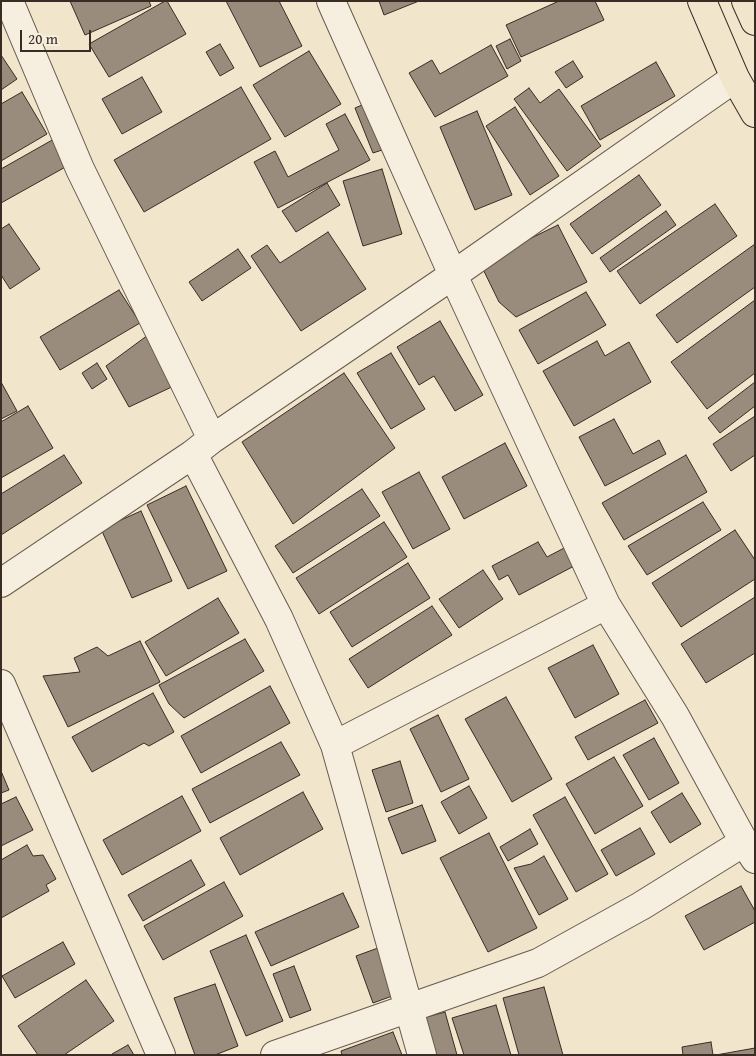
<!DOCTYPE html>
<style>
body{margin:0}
#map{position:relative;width:756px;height:1056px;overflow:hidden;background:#f1e5cc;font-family:"Gentium Book Plus",serif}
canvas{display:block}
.frame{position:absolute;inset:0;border:2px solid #392c25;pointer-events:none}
.scale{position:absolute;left:20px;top:30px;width:71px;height:22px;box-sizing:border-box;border:2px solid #392c25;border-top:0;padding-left:6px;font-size:15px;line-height:18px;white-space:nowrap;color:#392c25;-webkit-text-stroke:4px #f6eede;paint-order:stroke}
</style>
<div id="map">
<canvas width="756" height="1056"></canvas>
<div class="frame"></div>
<div class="scale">20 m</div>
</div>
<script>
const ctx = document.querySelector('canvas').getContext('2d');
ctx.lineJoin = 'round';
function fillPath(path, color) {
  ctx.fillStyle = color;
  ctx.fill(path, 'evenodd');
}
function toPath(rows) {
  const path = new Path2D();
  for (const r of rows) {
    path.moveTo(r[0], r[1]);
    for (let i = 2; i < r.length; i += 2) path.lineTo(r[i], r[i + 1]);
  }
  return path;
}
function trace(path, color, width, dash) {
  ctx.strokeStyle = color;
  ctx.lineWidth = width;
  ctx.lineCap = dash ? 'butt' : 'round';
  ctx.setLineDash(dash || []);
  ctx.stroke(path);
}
const building = toPath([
 [70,1,149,1,151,6,85,35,70,1],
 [165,1,167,1,186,34,109,77,89,44,165,1],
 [226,1,279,1,302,46,260,67,226,1],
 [379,1,419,1,384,15,379,1],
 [559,1,595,1,604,20,521,57,506,25,559,1],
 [510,39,521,61,507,69,496,46,510,39],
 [220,44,234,68,220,76,206,52,220,44],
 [491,45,508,76,435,117,409,73,432,60,440,74,491,45],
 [309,51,341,104,285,137,253,85,309,51],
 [1,55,17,79,1,90,1,55],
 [573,61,583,77,566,88,555,72,573,61],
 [656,62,675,96,600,140,581,106,656,62],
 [142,77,162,112,122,134,102,99,142,77],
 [241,87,271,139,144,212,114,160,241,87],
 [529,88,540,103,559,89,601,146,567,171,514,99,529,88],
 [22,92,47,134,1,161,1,104,22,92],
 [369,102,388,148,373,153,355,108,369,102],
 [515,107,559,176,530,195,486,126,515,107],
 [477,111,512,195,475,210,440,127,477,111],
 [345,114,370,160,278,208,254,162,275,151,288,177,339,150,326,124,345,114],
 [54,139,69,165,1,203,1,169,54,139],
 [382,169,402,234,363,246,343,181,382,169],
 [639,175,661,205,592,254,570,224,639,175],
 [327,183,340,205,296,232,282,211,327,183],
 [715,204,737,236,640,304,617,271,715,204],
 [666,211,676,225,610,272,600,258,666,211],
 [9,224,40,269,10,289,1,275,1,229,9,224],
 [558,225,587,282,516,317,499,302,480,263,558,225],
 [328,232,366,289,301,331,251,256,267,245,280,263,328,232],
 [755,244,755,287,677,343,656,315,755,244],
 [238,249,251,268,202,301,189,282,238,249],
 [119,290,140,323,60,370,40,337,119,290],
 [586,292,606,325,538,364,519,330,586,292],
 [755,300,755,373,707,409,671,362,755,300],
 [440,321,483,395,455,411,434,376,419,385,397,347,440,321],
 [148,335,176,385,129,407,106,366,148,335],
 [597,341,605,356,629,342,651,382,574,426,543,371,597,341],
 [391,353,425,409,391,429,357,373,391,353],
 [97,363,107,379,92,389,82,373,97,363],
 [344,373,395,448,293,524,242,442,344,373],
 [1,382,17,411,1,419,1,382],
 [755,382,755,406,720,433,708,418,755,382],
 [28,406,53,448,1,478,1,422,28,406],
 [755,416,755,455,731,471,713,444,755,416],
 [614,419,633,454,659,440,666,454,605,486,579,437,614,419],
 [505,443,527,486,464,519,442,477,505,443],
 [64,455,82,483,1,535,1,494,64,455],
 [686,455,707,492,624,540,602,503,686,455],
 [419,472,450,529,413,549,382,492,419,472],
 [186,486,227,571,188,589,147,505,186,486],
 [362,489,380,516,293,573,275,546,362,489],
 [703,502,721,530,647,575,628,546,703,502],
 [141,511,172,581,132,598,101,529,141,511],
 [384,522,407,557,319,614,296,578,384,522],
 [735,530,755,560,755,579,681,627,652,583,735,530],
 [538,542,547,557,566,547,576,565,519,595,508,575,499,580,492,566,538,542],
 [408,563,430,598,352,647,330,612,408,563],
 [483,570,503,599,459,628,439,599,483,570],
 [755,597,755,653,706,683,681,644,755,597],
 [218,598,239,633,166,676,145,642,218,598],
 [432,606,452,635,368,688,349,659,432,606],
 [245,639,264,671,184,718,169,704,159,685,245,639],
 [140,641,160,682,68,727,43,676,80,672,74,658,97,647,108,656,140,641],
 [593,645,619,694,575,718,548,668,593,645],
 [270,686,290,723,201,773,181,736,270,686],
 [153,693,174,732,149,746,144,743,92,772,72,737,153,693],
 [506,697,552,779,512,802,465,719,506,697],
 [645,700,658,723,588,760,575,737,645,700],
 [438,715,469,779,441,792,410,729,438,715],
 [654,738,679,783,649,800,623,755,654,738],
 [281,742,300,775,210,823,192,789,281,742],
 [614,757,643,806,595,834,566,784,614,757],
 [400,761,413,803,386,812,372,770,400,761],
 [1,771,9,790,1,793,1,771],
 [469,786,487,818,459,834,441,802,469,786],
 [303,792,323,829,240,875,220,838,303,792],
 [682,793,701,824,670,843,651,812,682,793],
 [182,796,201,831,122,875,103,840,182,796],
 [16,797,33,830,1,846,1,804,16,797],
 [565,797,608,874,576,892,533,815,565,797],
 [422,805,436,841,402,854,388,818,422,805],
 [640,828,655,854,616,876,601,850,640,828],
 [530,829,538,844,508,861,500,847,530,829],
 [489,833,537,928,488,952,440,858,489,833],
 [27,845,33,856,43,855,56,879,46,885,49,891,1,918,1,860,27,845],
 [544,856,568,899,539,915,514,868,531,864,544,856],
 [191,860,205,885,143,921,128,895,191,860],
 [224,882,243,916,163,960,144,926,224,882],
 [741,886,755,911,755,922,704,950,685,916,741,886],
 [343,893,359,927,271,966,255,932,343,893],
 [246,935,283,1021,246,1036,210,951,246,935],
 [63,942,75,964,15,998,2,976,63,942],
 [378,948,395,995,373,1003,356,956,378,948],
 [294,966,311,1010,290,1018,273,974,294,966],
 [86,980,114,1021,64,1055,38,1055,18,1026,86,980],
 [215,984,238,1046,215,1055,195,1055,174,998,215,984],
 [544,987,563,1055,519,1055,503,998,544,987],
 [496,1005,511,1055,464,1055,452,1018,496,1005],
 [445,1012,457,1055,434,1055,423,1018,445,1012],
 [393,1032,402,1055,342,1055,341,1051,393,1032],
 [711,1042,713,1055,683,1055,682,1047,711,1042],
 [128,1045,134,1055,113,1055,112,1054,128,1045],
 [755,1048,755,1055,716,1055,755,1048]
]);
const minor = toPath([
 [9,1,80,169,212,439],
 [331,1,334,8,453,275,606,605,675,716,744,842,755,859],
 [193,454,279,619,335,745,422,1055],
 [1,583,193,454,212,439,453,275,735,78],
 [1,684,161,1055],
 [335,745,606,605],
 [275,1055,538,963,641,906,744,842]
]);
const primary = toPath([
 [702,1,735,78,755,113],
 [746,1,755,21]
]);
fillPath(building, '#998c7c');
trace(building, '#392c25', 1);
trace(minor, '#675a4f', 30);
trace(primary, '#392c25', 30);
trace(minor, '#f6eede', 28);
trace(primary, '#f1e5cc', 28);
</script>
